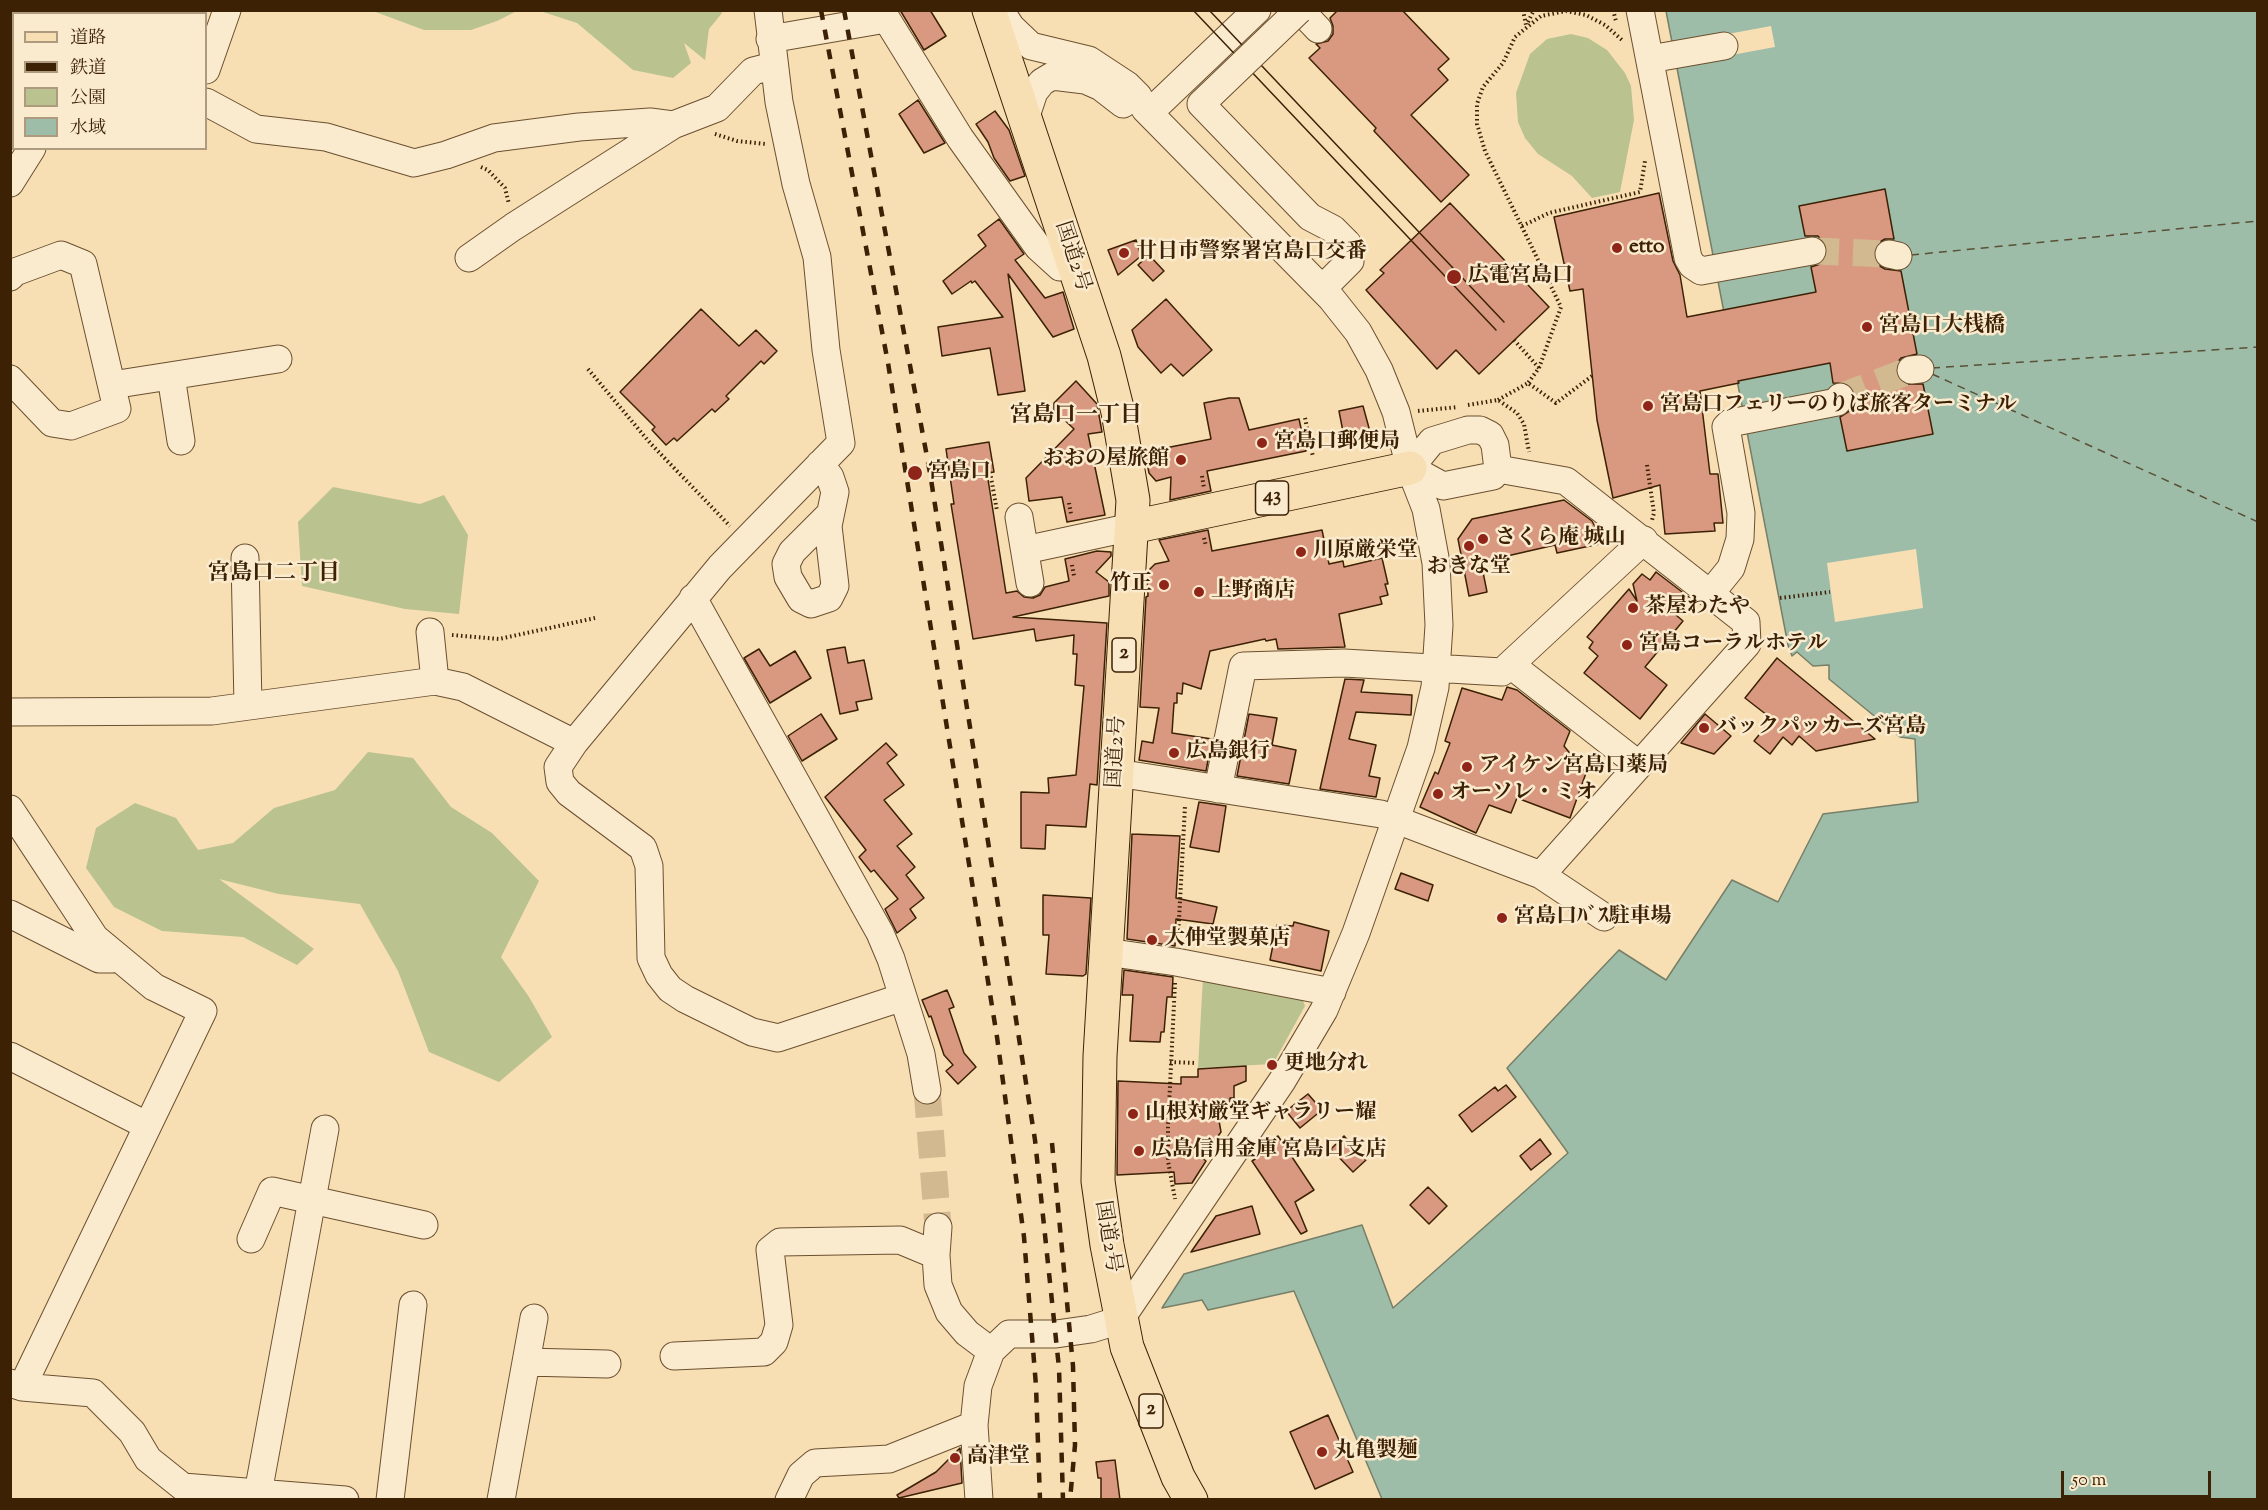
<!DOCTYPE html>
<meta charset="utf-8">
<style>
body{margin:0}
#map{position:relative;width:2268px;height:1510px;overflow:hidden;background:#f7dfb3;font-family:"Sorts Mill Goudy","Noto Serif JP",serif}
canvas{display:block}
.frame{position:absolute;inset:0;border:12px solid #3c2105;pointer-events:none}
.legend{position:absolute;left:12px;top:12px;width:195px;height:138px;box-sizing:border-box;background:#faeace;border:2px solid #ae9a7e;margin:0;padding:8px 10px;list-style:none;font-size:18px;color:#3c2105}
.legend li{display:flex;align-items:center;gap:12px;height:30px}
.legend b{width:30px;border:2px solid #ae9a7e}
.scale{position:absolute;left:2061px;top:1471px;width:150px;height:27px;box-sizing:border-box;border:3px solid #3c2105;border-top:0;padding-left:8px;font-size:18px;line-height:21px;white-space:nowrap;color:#3c2105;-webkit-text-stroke:4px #faeace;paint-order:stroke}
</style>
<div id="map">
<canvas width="2268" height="1510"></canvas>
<div class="frame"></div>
<ul class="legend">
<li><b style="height:8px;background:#f7dfb3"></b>道路</li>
<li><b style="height:8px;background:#3c2105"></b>鉄道</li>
<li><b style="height:16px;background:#bac28f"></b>公園</li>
<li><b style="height:16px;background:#9ebda9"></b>水域</li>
</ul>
<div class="scale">50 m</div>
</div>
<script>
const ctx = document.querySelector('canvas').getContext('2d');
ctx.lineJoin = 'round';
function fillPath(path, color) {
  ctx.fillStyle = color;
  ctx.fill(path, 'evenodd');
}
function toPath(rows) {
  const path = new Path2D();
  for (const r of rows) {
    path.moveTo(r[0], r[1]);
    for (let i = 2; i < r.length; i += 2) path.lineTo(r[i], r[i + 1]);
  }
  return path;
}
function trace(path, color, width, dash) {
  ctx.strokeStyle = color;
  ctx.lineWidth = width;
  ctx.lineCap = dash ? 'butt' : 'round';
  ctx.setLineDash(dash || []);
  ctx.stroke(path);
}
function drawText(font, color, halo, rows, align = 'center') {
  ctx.font = font + ' "Sorts Mill Goudy","Noto Serif JP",serif';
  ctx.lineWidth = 5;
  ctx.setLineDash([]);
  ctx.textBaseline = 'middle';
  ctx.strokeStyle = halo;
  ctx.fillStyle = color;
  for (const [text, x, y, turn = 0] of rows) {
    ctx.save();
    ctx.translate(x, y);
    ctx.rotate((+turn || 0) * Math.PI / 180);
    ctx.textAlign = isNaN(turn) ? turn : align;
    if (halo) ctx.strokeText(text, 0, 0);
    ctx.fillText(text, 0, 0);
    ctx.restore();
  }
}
const green = toPath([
 [373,11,517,11,497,21,471,30,424,30],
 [721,11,722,13,709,29,705,60,684,43,691,63,673,78,633,70,577,23,540,11],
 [1571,34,1588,38,1607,50,1625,73,1631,86,1634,120,1620,192,1592,198,1572,176,1538,154,1525,138,1518,122,1516,93,1530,54,1547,39],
 [333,487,420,504,444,495,468,535,459,614,405,609,302,586,298,522],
 [368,752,413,758,451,807,492,833,539,881,501,957,529,997,552,1037,499,1082,429,1052,398,971,360,904,279,894,219,879,314,949,297,965,243,937,162,931,114,907,86,868,96,828,135,803,176,818,198,850,233,843,274,808,335,790],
 [1203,977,1302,998,1305,1006,1273,1064,1198,1068]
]);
const water = toPath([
 [1666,11,2257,11,2257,1499,1382,1499,1294,1291,1208,1310,1202,1300,1162,1308,1184,1274,1362,1225,1393,1308,1568,1153,1507,1068,1619,950,1666,980,1732,880,1778,902,1823,814,1918,802,1915,739,1900,737,1829,679,1829,665,1813,666,1797,652,1792,656,1788,645,1666,11]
]);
const pier = toPath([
 [1771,26,1775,47,1721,57,1717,36],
 [1916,549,1923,608,1835,622,1827,563]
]);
const ferry = toPath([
 [1911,255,2258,221],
 [1932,368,2258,347],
 [1932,374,2258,522]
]);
const building = toPath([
 [900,10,930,10,946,36,924,50,900,10],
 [1338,10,1402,10,1449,59,1438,69,1448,80,1411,115,1469,175,1441,202,1374,131,1376,128,1309,58,1320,48,1316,44,1328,41,1333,34,1333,26,1330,18,1338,10],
 [918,100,945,143,924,153,899,114,918,100],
 [995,111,1009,130,1025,176,1010,181,994,158,988,142,976,124,995,111],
 [1885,189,1894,239,1885,239,1878,243,1874,258,1878,265,1885,269,1901,271,1917,354,1901,358,1896,364,1895,372,1904,384,1923,384,1933,434,1847,451,1840,417,1851,410,1856,397,1849,384,1833,383,1830,363,1738,381,1739,383,1700,391,1710,474,1718,474,1723,523,1714,523,1715,531,1665,534,1660,485,1613,498,1597,420,1583,289,1570,291,1554,217,1659,193,1673,261,1680,275,1687,317,1816,292,1811,267,1823,263,1827,256,1827,248,1818,236,1805,236,1799,206,1885,189],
 [1450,203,1549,307,1479,374,1456,350,1437,369,1366,290,1384,273,1380,270,1450,203],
 [999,219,1024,254,1015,260,1045,298,1063,292,1074,329,1053,337,1008,274,1025,391,998,395,990,348,942,356,938,327,1003,317,975,281,972,283,971,281,952,294,943,281,986,246,978,235,999,219],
 [1136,240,1141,256,1118,275,1108,250,1136,240],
 [1149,255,1164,271,1153,281,1138,265,1149,255],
 [1166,299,1212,350,1183,376,1171,364,1161,373,1138,347,1132,330,1166,299],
 [701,309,739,346,756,330,777,351,764,364,761,361,726,396,729,399,715,412,712,409,677,441,674,438,666,445,652,430,655,427,620,392,701,309],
 [1076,381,1097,404,1102,432,1088,434,1105,515,1067,522,1062,497,1029,501,1026,478,1074,429,1054,410,1054,403,1076,381],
 [1229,398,1239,398,1249,430,1299,419,1306,451,1207,471,1211,491,1170,500,1171,477,1156,481,1149,473,1145,452,1211,439,1204,403,1229,398],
 [1363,406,1369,428,1364,438,1345,442,1339,411,1363,406],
 [989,442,994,472,987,473,1006,593,1017,591,1024,597,1033,598,1040,595,1045,587,1069,581,1065,559,1097,551,1111,552,1111,556,1096,572,1109,582,1109,596,1013,617,1107,623,1097,785,1090,784,1086,827,1046,825,1045,849,1021,848,1021,792,1049,793,1048,778,1076,775,1084,686,1075,685,1077,654,1073,654,1074,635,1036,641,1034,629,973,639,951,504,954,504,946,449,989,442],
 [1564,500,1592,521,1604,543,1557,553,1555,545,1481,562,1487,592,1469,596,1458,539,1472,519,1564,500],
 [1208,530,1212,551,1322,530,1329,564,1343,561,1344,567,1382,558,1388,584,1385,584,1388,595,1380,597,1382,604,1339,614,1345,647,1278,649,1276,639,1266,641,1265,639,1210,651,1201,689,1183,683,1182,694,1177,693,1177,703,1174,703,1172,733,1212,739,1206,771,1139,760,1142,741,1153,743,1159,708,1140,707,1146,597,1148,596,1147,572,1155,564,1169,561,1159,540,1208,530],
 [1656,572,1690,598,1676,615,1683,621,1645,667,1667,685,1640,719,1584,673,1598,656,1589,648,1593,642,1587,637,1629,589,1637,601,1633,584,1642,574,1650,580,1656,572],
 [845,647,848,663,864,660,872,699,856,702,858,710,840,714,827,650,845,647],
 [759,649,770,666,795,651,811,678,770,703,744,658,759,649],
 [1777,658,1875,739,1816,751,1799,736,1792,745,1783,737,1770,754,1754,741,1772,719,1745,698,1777,658],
 [1345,679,1364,680,1361,692,1412,695,1411,715,1356,712,1349,739,1376,745,1369,776,1380,778,1376,797,1320,789,1345,679],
 [1507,687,1517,690,1570,731,1564,746,1586,773,1570,818,1517,798,1511,813,1489,805,1476,833,1420,807,1435,772,1438,774,1450,743,1445,741,1462,688,1502,700,1507,687],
 [821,714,837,739,802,761,788,736,821,714],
 [1249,714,1277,718,1272,745,1296,750,1289,784,1237,776,1249,714],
 [1705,714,1731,736,1714,754,1681,743,1705,714],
 [886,743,897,755,887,763,904,785,884,800,912,834,897,846,915,867,906,875,924,898,910,909,916,918,897,933,885,909,898,899,874,870,871,872,859,857,866,850,825,797,886,743],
 [1199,802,1226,806,1219,852,1190,847,1199,802],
 [1132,834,1180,836,1176,898,1217,907,1213,924,1176,919,1175,946,1127,939,1132,834],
 [1401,873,1433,885,1428,901,1395,889,1401,873],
 [1043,895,1091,898,1086,974,1083,976,1046,974,1049,935,1043,935,1043,895],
 [1294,922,1329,931,1321,971,1270,960,1277,925,1293,926,1294,922],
 [1124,970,1173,977,1172,997,1167,997,1164,1032,1161,1032,1160,1042,1130,1041,1133,995,1122,995,1124,970],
 [947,990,954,1007,949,1009,964,1053,976,1067,958,1084,946,1071,953,1065,944,1055,931,1016,929,1017,922,1000,947,990],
 [1246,1066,1246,1081,1234,1086,1234,1098,1230,1098,1230,1104,1222,1104,1222,1115,1218,1115,1221,1132,1202,1158,1206,1161,1192,1183,1175,1184,1174,1172,1117,1175,1118,1081,1181,1084,1181,1077,1198,1077,1198,1069,1246,1066],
 [1506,1085,1516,1097,1472,1132,1459,1115,1495,1087,1498,1091,1506,1085],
 [1308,1094,1322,1110,1300,1128,1286,1111,1308,1094],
 [1278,1136,1314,1190,1295,1202,1307,1231,1301,1234,1252,1161,1263,1154,1259,1148,1278,1136],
 [1344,1136,1366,1160,1353,1172,1331,1149,1344,1136],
 [1540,1139,1551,1154,1531,1170,1520,1156,1540,1139],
 [1428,1187,1447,1206,1429,1224,1410,1205,1428,1187],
 [1252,1206,1260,1234,1191,1252,1216,1216,1252,1206],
 [1328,1415,1353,1472,1315,1489,1290,1432,1328,1415],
 [960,1448,962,1483,899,1498,897,1495,936,1472,960,1448],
 [1115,1460,1120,1500,1101,1500,1101,1478,1098,1478,1096,1462,1115,1460]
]);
const minorTunnel = toPath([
 [1812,251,1889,254],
 [1840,397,1911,370],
 [927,1090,938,1227]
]);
const path = toPath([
 [1523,10,1526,25],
 [1613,10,1616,21],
 [1528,22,1534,10],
 [715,134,737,141,766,144],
 [481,167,488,170,505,188,509,204],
 [1522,226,1549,213,1640,192,1645,161],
 [1514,340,1539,368,1528,383],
 [1539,368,1561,307,1485,151,1477,124,1477,104,1483,87,1503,63,1515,37,1541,16,1566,11,1586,15,1605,25,1622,40],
 [588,369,651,444,730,526],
 [1498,400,1528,383,1556,403,1592,376],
 [1468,405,1498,400,1517,413,1524,424,1529,452],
 [1418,411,1458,407],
 [1305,418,1313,457],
 [1647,465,1654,513,1652,520],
 [990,472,997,511],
 [1202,476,1204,488],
 [1069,503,1071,514],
 [1204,538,1206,546],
 [1072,565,1074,576],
 [1780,598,1830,592],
 [452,635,499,639,595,618],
 [1178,939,1185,806],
 [1175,983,1168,1127,1168,1161,1175,1199],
 [1170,1062,1196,1063]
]);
const minor = toPath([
 [768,10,779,102,796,184,817,257,826,350,841,443,720,567,574,743,558,767,560,782,569,793,643,848,649,866,651,958,659,975,670,989,685,999,752,1032,778,1038,903,997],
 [881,10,960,138,1038,247,1060,267,1074,265],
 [1300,10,1318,29],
 [1640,10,1688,258,1692,265,1701,271,1812,251],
 [92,14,93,10],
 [770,39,886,19],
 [1650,59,1724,46],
 [206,70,227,10],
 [10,87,14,88],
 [206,102,256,129,326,137,414,163,446,155,494,138,579,127,650,122,673,125,717,108,753,71,773,66],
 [1149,113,1257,10],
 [1025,119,1034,92,1042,82,1052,76,1085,80,1101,87,1123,104],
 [10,183,32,148],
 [1889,254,1898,256],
 [469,258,513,227,673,125],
 [10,277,15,272,61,255,83,264,117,409,71,426,52,423,10,379],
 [1322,289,1350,261,1347,243],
 [1911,370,1920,369],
 [171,376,181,441],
 [112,385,278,359],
 [1468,430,1480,430,1490,435,1495,445,1498,469,1493,476,1443,486,1410,468,1432,441,1468,430],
 [820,464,830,477,835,492,828,526,835,586,829,598,811,604,801,599,788,577,786,564,792,552,830,514],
 [1019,517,1030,583],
 [1025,550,1132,527],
 [245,558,248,706],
 [1710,594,1731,568,1740,539,1741,513,1726,427,1730,423,1837,402,1840,397],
 [693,598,880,933,891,959,921,1054,927,1090],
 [430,632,435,681],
 [1511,665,1639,765],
 [10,712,212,711,435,681,463,687,574,743],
 [1117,773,1381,814,1541,875,1747,644,1746,622,1566,481,1498,469],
 [1218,789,1243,666,1344,663,1502,672,1644,540],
 [10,809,95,938,154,987,203,1011,22,1387],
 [1541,875,1604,917],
 [10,914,99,959,112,959],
 [1106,952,1176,962,1332,992],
 [10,1056,146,1125],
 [938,1227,936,1255,938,1285,949,1312,967,1333,991,1351],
 [251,1239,272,1191,424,1225],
 [674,1356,764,1352,774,1342,779,1325,770,1250,780,1242,900,1240,936,1255],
 [526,1362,607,1364],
 [10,1383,22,1387,93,1393,132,1432,148,1459,183,1487,345,1500],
 [258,1493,325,1129],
 [390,1500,413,1305],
 [501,1500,534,1318],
 [789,1500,801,1475,815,1463,889,1459,974,1425],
 [979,1500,974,1425,978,1386,991,1351,1009,1334,1056,1334,1091,1329,1120,1320,1282,1081,1324,1010,1356,933,1421,748,1435,687,1439,625,1436,563,1426,509,1410,468,1396,412,1379,370,1358,332,1331,298,1145,109,1138,96,1127,85,1089,60,1031,46,1011,27,1000,10]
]);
const major = toPath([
 [1132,527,1410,468]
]);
const highway = toPath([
 [989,10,1104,356,1118,412,1133,500,1100,1056,1098,1181,1107,1245,1127,1347,1178,1477,1191,1500]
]);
const tram = toPath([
 [1193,10,1496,330],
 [1209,10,1504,322]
]);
const rail = toPath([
 [821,10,888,363,997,1037,1024,1237,1036,1386,1040,1500],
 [844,10,930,473,1035,1140,1059,1368,1063,1500],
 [1052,1143,1073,1366,1075,1445,1070,1500]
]);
const minorBridge = toPath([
 [1299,10,1201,104,1310,217,1333,229,1347,243]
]);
const markers = [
 [1617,248,6,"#8f2418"],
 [1124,253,6,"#8f2418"],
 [1454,277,8,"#8f2418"],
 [1867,327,6,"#8f2418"],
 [1648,406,6,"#8f2418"],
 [1262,443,6,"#8f2418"],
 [1181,460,6,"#8f2418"],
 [915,473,8,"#8f2418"],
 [1483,539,6,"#8f2418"],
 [1469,546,6,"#8f2418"],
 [1301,552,6,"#8f2418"],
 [1164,585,6,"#8f2418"],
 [1199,592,6,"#8f2418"],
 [1633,608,6,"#8f2418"],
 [1627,645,6,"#8f2418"],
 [1704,728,6,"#8f2418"],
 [1174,753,6,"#8f2418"],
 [1467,767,6,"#8f2418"],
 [1438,794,6,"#8f2418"],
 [1502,918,6,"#8f2418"],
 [1152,940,6,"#8f2418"],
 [1272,1065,6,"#8f2418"],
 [1133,1114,6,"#8f2418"],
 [1139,1151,6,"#8f2418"],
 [1322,1452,6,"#8f2418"],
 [955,1458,6,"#8f2418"]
];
const shields = [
 [1272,498,33],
 [1124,655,24],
 [1151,1411,24]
];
const shieldNames = [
 ["43",1272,498],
 ["2",1124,655],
 ["2",1151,1411]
];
const poiNames = [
 ["etto",1629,248],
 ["廿日市警察署宮島口交番",1136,253],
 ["広電宮島口",1468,277],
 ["宮島口大桟橋",1879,327],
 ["宮島口フェリーのりば旅客ターミナル",1660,406],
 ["宮島口郵便局",1274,443],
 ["おおの屋旅館",1169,460,"right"],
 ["宮島口",928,473],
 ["さくら庵 城山",1495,539],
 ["川原厳栄堂",1313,552],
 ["おきな堂",1469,568,"center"],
 ["竹正",1152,585,"right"],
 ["上野商店",1211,592],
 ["茶屋わたや",1645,608],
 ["宮島コーラルホテル",1639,645],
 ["バックパッカーズ宮島",1716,728],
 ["広島銀行",1186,753],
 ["アイケン宮島口薬局",1479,767],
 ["オーソレ・ミオ",1450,794],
 ["宮島口ﾊﾞｽ駐車場",1514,918],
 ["大伸堂製菓店",1164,940],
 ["更地分れ",1284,1065],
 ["山根対厳堂ギャラリー耀",1145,1114],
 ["広島信用金庫 宮島口支店",1151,1151],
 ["丸亀製麺",1334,1452],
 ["高津堂",967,1458]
];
const streetNames = [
 ["国道2号",1071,257,72],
 ["国道2号",1118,752,-87],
 ["国道2号",1106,1237,81]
];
const neighbourhoodNames = [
 ["宮島口一丁目",1076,417],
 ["宮島口二丁目",274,575]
];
fillPath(green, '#bac28f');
fillPath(water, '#9ebda9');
trace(water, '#777f67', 1.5);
fillPath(pier, '#f7dfb3');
trace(ferry, '#595036', 1.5, [8, 6]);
fillPath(building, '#d99980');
trace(building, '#3c2105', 1.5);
trace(minorTunnel, '#d2b990', 27, [27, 14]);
trace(minor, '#6b5030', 29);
trace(major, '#3c2105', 35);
trace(highway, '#3c2105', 35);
trace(path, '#3c2105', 4, [1.5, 3]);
trace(minor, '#faeace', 27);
trace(major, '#f7dfb3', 33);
trace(highway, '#f7dfb3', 33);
trace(tram, '#3c2105', 1.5);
trace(rail, '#3c2105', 4.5, [10, 10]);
trace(minorBridge, '#6b5030', 29, []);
trace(minorBridge, '#faeace', 27);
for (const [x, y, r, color] of markers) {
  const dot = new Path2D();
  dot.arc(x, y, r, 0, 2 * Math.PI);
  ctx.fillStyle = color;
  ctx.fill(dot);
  trace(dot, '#faeace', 2);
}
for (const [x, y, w] of shields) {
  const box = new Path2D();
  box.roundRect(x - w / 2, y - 17, w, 34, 4.5);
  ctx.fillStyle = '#faeace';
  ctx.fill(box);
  trace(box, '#3c2105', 1.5);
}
drawText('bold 20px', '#3c2105', null, shieldNames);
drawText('bold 21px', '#3c2105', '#faeace', poiNames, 'left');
drawText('21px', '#3c2105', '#faeace', streetNames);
drawText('bold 22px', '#3c2105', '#faeace', neighbourhoodNames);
</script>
